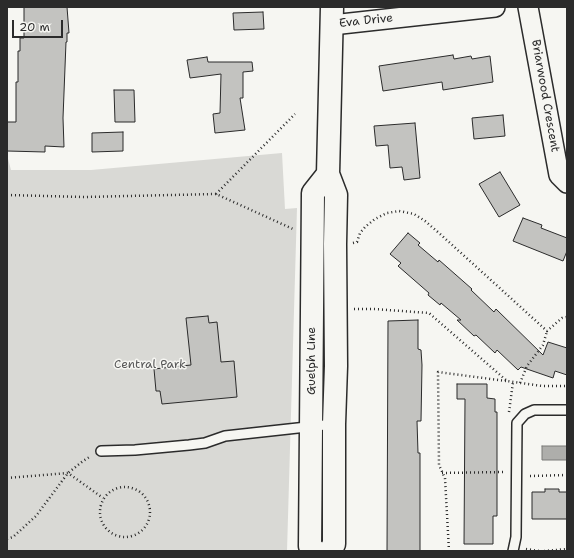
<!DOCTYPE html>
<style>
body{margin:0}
#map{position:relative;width:574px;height:558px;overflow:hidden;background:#f6f6f2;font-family:"Shantell Sans",sans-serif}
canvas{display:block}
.frame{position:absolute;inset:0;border:8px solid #2b2b2b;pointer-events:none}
.scale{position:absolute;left:12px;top:20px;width:51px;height:18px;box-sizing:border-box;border:2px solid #2b2b2b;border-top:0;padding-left:5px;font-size:12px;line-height:14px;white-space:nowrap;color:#2b2b2b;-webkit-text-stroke:3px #f6f6f2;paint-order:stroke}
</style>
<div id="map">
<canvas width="574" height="558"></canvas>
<div class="frame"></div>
<div class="scale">20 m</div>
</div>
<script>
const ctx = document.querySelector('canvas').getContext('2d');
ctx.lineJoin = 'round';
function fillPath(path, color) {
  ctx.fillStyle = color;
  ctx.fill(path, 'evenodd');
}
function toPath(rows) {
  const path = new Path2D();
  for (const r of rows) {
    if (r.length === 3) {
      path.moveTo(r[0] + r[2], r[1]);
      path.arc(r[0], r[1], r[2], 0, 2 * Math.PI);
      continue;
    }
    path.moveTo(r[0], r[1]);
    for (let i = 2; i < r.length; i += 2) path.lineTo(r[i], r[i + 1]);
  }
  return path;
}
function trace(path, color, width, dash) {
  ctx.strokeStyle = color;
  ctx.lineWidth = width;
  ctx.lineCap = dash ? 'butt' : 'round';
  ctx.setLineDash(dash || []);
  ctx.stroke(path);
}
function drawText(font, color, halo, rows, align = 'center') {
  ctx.font = font + ' "Shantell Sans",sans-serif';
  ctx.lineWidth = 3;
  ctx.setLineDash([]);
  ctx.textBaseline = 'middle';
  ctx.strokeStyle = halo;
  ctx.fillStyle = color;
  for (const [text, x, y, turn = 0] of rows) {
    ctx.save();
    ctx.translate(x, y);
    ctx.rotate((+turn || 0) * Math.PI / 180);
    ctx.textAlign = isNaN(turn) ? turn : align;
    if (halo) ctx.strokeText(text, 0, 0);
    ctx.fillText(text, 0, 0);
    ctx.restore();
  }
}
const green = toPath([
 [282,153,285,209,297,208,287,551,7,551,7,155,11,170,91,170]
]);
const water = toPath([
 [542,446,567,446,567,460,542,460,542,446]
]);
const building = toPath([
 [24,7,67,7,69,33,67,33,67,42,66,42,63,118,64,147,45,146,45,152,7,151,7,122,16,122,16,82,18,82,18,51,20,51,20,38,24,38,24,7],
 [263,12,264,29,234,30,233,13,263,12],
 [453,55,454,59,471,56,472,59,490,56,493,82,443,90,442,82,383,91,379,66,453,55],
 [207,57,208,62,252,62,253,71,243,72,243,98,240,98,245,130,215,133,213,114,220,113,221,74,190,78,187,60,207,57],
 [114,90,134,90,135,122,115,122,114,90],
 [503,115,505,136,474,139,472,118,503,115],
 [415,123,420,178,404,180,402,167,390,168,388,145,376,146,374,126,415,123],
 [123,132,123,151,92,152,92,133,123,132],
 [500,172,520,205,499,217,479,184,500,172],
 [523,218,542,225,541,228,567,238,567,251,563,261,513,241,523,218],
 [408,233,420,243,418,245,438,262,439,260,472,289,471,290,494,312,496,309,543,355,548,342,567,348,567,375,555,371,553,378,521,367,518,370,497,350,495,353,476,335,474,336,457,320,461,320,441,303,440,305,428,295,429,293,398,266,401,263,390,254,408,233],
 [208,316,209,323,217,322,221,362,234,361,237,397,162,404,160,391,156,391,154,369,191,365,186,318,208,316],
 [418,320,418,349,421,350,422,365,421,421,417,421,418,453,420,453,420,551,387,551,388,321,418,320],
 [457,384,487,384,487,398,495,399,495,412,497,412,497,516,493,516,493,544,464,544,465,399,457,399,457,384],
 [545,489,559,489,559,492,567,492,567,519,532,519,532,492,545,492,545,489]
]);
const path = toPath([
 [216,194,295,114],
 [7,195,84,197,216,194,293,229],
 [353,243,357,242,360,233,365,227,375,219,387,213,399,211,414,214,425,221,439,233,547,331,562,318,567,317],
 [354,309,374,309,429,313,507,381,542,386,567,386],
 [520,383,527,366,543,345,547,331],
 [509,412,513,382],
 [442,473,505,472],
 [530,476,567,475],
 [7,478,68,473,103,498],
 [125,512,25],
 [7,539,13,537,36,516,68,473,83,461,91,456],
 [526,549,539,551],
 [449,551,445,478,439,465,438,372,506,381],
 [544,551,567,549]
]);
const service = toPath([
 [101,451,135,450,189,445,205,443,225,436,334,424],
 [513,551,516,537,517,423,525,414,534,410,567,410]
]);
const minor = toPath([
 [528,7,559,175,567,183],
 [332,25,495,7]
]);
const secondary = toPath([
 [315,551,310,546,313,193,328,174],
 [330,551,334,544,334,424,336,366,335,244,336,195,328,174,332,7]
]);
const streetNames = [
 ["Eva Drive",366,21,-6],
 ["Briarwood Crescent",545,96,80],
 ["Guelph Line",312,361,-90]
];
const parkNames = [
 ["Central Park",150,365]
];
fillPath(green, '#d9d9d5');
fillPath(water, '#aeaeab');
trace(water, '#7a7a78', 1);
fillPath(building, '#c3c3c0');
trace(building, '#2b2b2b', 1);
trace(service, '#2b2b2b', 12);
trace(minor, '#2b2b2b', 22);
trace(secondary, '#2b2b2b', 25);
trace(path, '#2b2b2b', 2.5, [1, 3]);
trace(service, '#f6f6f2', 9);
trace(minor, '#f6f6f2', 19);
trace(secondary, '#f6f6f2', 22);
drawText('12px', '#2b2b2b', '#f6f6f2', streetNames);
drawText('12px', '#565656', '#f6f6f2', parkNames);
</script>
